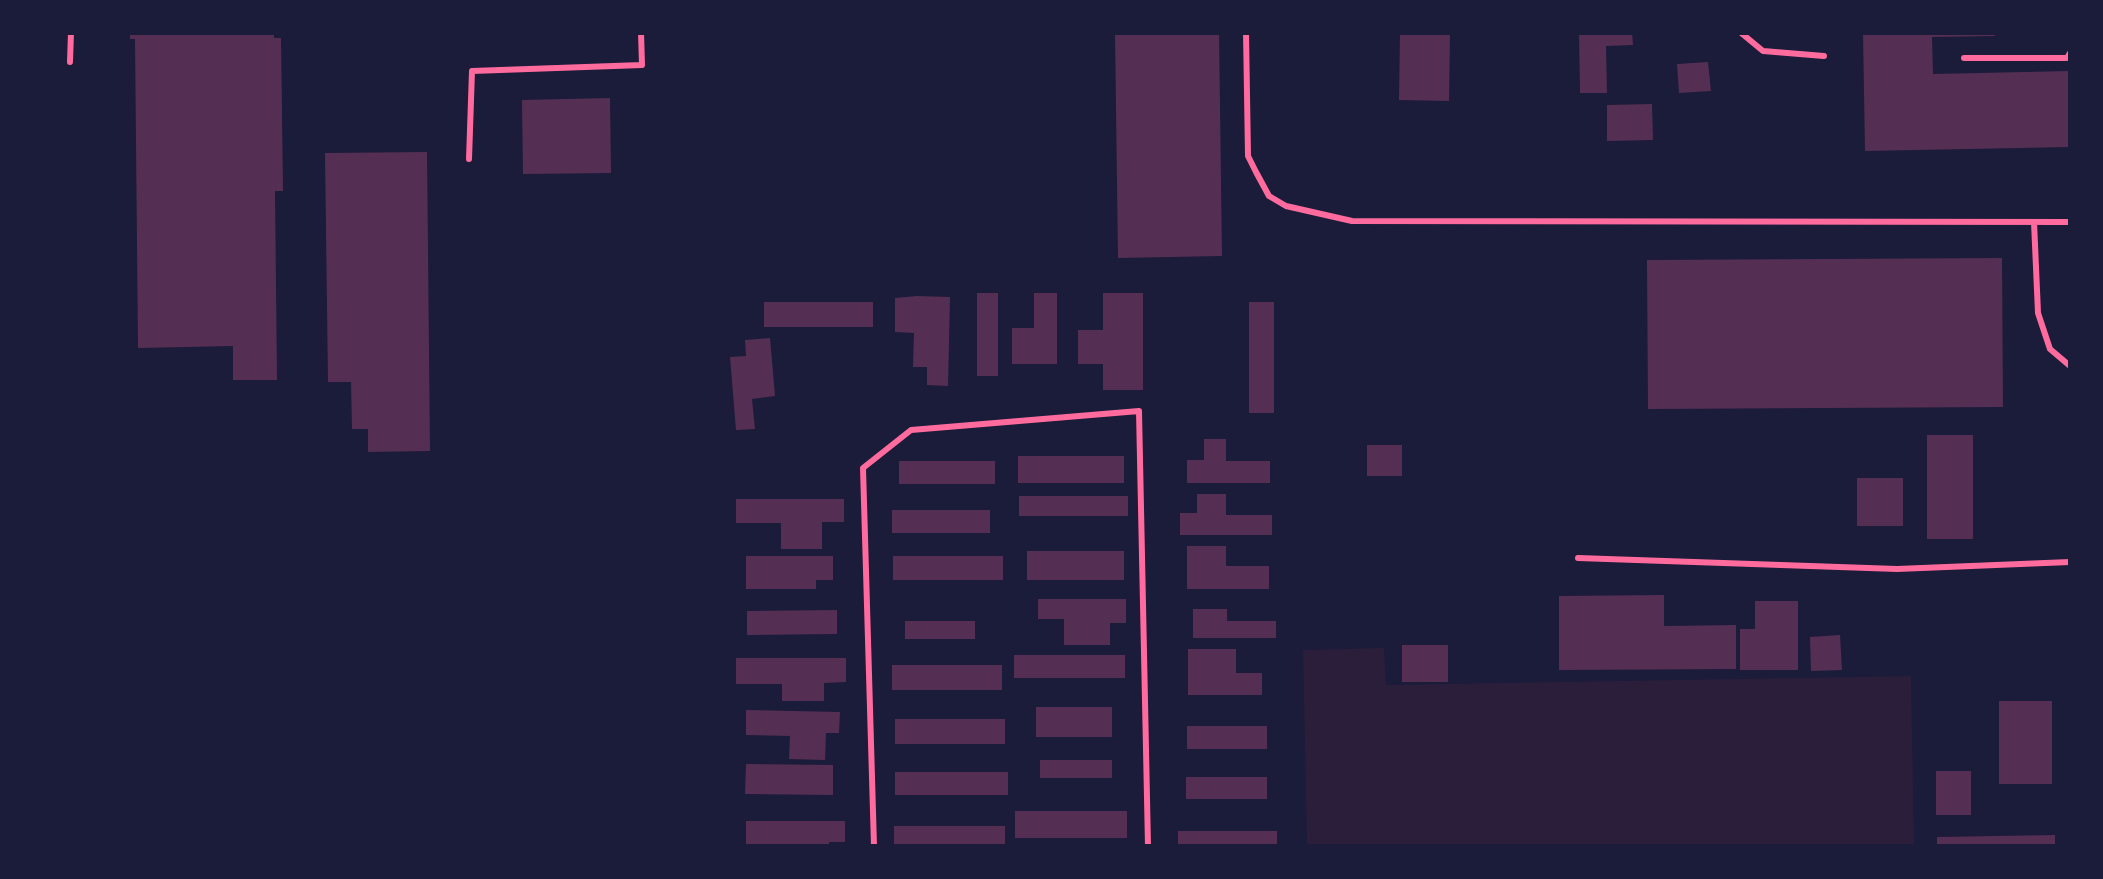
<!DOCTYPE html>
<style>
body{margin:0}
#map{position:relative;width:2103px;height:879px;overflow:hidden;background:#1b1b3a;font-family:"Varela Round",sans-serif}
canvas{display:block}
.frame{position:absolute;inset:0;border:35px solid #1b1b3a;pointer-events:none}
</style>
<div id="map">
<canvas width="2103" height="879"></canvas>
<div class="frame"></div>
</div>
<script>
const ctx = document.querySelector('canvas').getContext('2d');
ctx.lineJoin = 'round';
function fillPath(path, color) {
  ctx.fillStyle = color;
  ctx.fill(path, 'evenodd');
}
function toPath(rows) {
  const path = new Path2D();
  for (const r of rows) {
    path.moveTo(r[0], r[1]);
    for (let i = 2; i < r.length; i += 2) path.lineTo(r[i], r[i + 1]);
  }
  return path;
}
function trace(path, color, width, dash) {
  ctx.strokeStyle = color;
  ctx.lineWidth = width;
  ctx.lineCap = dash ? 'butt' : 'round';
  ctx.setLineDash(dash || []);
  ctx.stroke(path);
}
const green = toPath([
 [1384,648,1386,685,1911,676,1914,846,1307,846,1303,650]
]);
const building = toPath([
 [130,32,274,32,274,38,281,38,283,191,275,191,277,380,233,380,233,346,138,348,135,39,130,39],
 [1115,32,1219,32,1222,256,1118,258],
 [1400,32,1450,32,1449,101,1399,100],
 [1579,32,1632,32,1633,45,1606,46,1607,93,1580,93],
 [1863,32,1995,32,1995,36,1932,37,1933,74,2070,71,2070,147,1865,151],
 [1708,62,1711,91,1679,93,1677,64],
 [610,98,611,173,523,174,522,100],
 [1652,104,1653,140,1607,141,1607,105],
 [427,152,430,451,368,452,368,429,352,429,351,382,328,382,325,153],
 [2002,258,2003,407,1648,409,1647,260],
 [977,293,998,293,998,376,977,376],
 [1034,293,1057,293,1057,364,1012,364,1012,328,1034,328],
 [1103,293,1143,293,1143,390,1103,390,1103,364,1078,364,1078,330,1103,330],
 [917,296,950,297,948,386,927,385,927,367,913,367,914,333,895,332,895,298],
 [764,302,873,302,873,327,764,327],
 [1249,302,1274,302,1274,413,1249,413],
 [770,338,775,396,752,399,755,429,736,430,730,357,746,356,745,340],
 [1927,435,1973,435,1973,539,1927,539],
 [1204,439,1226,439,1226,461,1270,461,1270,483,1187,483,1187,460,1204,460],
 [1367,445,1402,445,1402,476,1367,476],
 [1018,456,1124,456,1124,483,1018,483],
 [899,461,995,461,995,484,899,484],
 [1857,478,1903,478,1903,526,1857,526],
 [1197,494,1226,494,1226,515,1272,515,1272,535,1180,535,1180,513,1197,513],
 [1019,496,1128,496,1128,516,1019,516],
 [736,499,844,499,844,522,822,522,822,549,781,549,781,523,736,523],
 [892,510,990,510,990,533,892,533],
 [1187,546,1226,546,1226,566,1269,566,1269,589,1187,589],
 [1027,551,1124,551,1124,580,1027,580],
 [746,556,833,556,833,580,816,580,816,589,746,589],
 [893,556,1003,556,1003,580,893,580],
 [1664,595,1664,626,1736,625,1736,669,1559,670,1559,596],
 [1038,599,1126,599,1126,623,1110,623,1110,645,1064,645,1064,619,1038,619],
 [1755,601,1798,601,1798,670,1740,670,1740,629,1755,629],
 [1193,609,1227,609,1227,621,1276,621,1276,638,1193,638],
 [837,610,837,634,747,635,747,611],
 [905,621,975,621,975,639,905,639],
 [1840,635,1842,670,1811,671,1810,637],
 [1402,645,1448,645,1448,682,1402,682],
 [1188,649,1236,649,1236,673,1262,673,1262,695,1188,695],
 [1014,655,1125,655,1125,678,1014,678],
 [736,658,846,658,846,682,824,683,824,701,782,701,782,684,736,684],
 [892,665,1002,665,1002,690,892,690],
 [1999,701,2052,701,2052,784,1999,784],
 [1036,707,1112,707,1112,737,1036,737],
 [746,710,840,712,839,733,826,733,825,760,789,759,790,736,746,735],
 [895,719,1005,719,1005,744,895,744],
 [1187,726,1267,726,1267,749,1187,749],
 [1040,760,1112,760,1112,778,1040,778],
 [746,764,833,765,833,795,745,794],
 [1936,771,1971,771,1971,815,1936,815],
 [895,772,1008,772,1008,795,895,795],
 [1186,777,1267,777,1267,799,1186,799],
 [1015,811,1127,811,1127,838,1015,838],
 [746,821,845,821,845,842,829,842,829,846,746,844],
 [894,826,1005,826,1005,846,894,846],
 [1178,831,1277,831,1277,846,1178,846],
 [2055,835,2055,846,1937,846,1937,837]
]);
const service = toPath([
 [1246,32,1248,156,1256,172,1269,196,1286,206,1352,221,2070,222],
 [1740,32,1763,51,1824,56],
 [1964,58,2067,58,2070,53],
 [70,62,71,32],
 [469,159,472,71,642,65,641,32],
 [2034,222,2038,313,2050,349,2070,366],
 [1578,558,1897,569,2070,562],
 [874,846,863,468,911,430,1139,411,1148,846]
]);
fillPath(green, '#2a1e3b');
fillPath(building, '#542f53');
trace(service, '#ff6b9d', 6);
</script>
